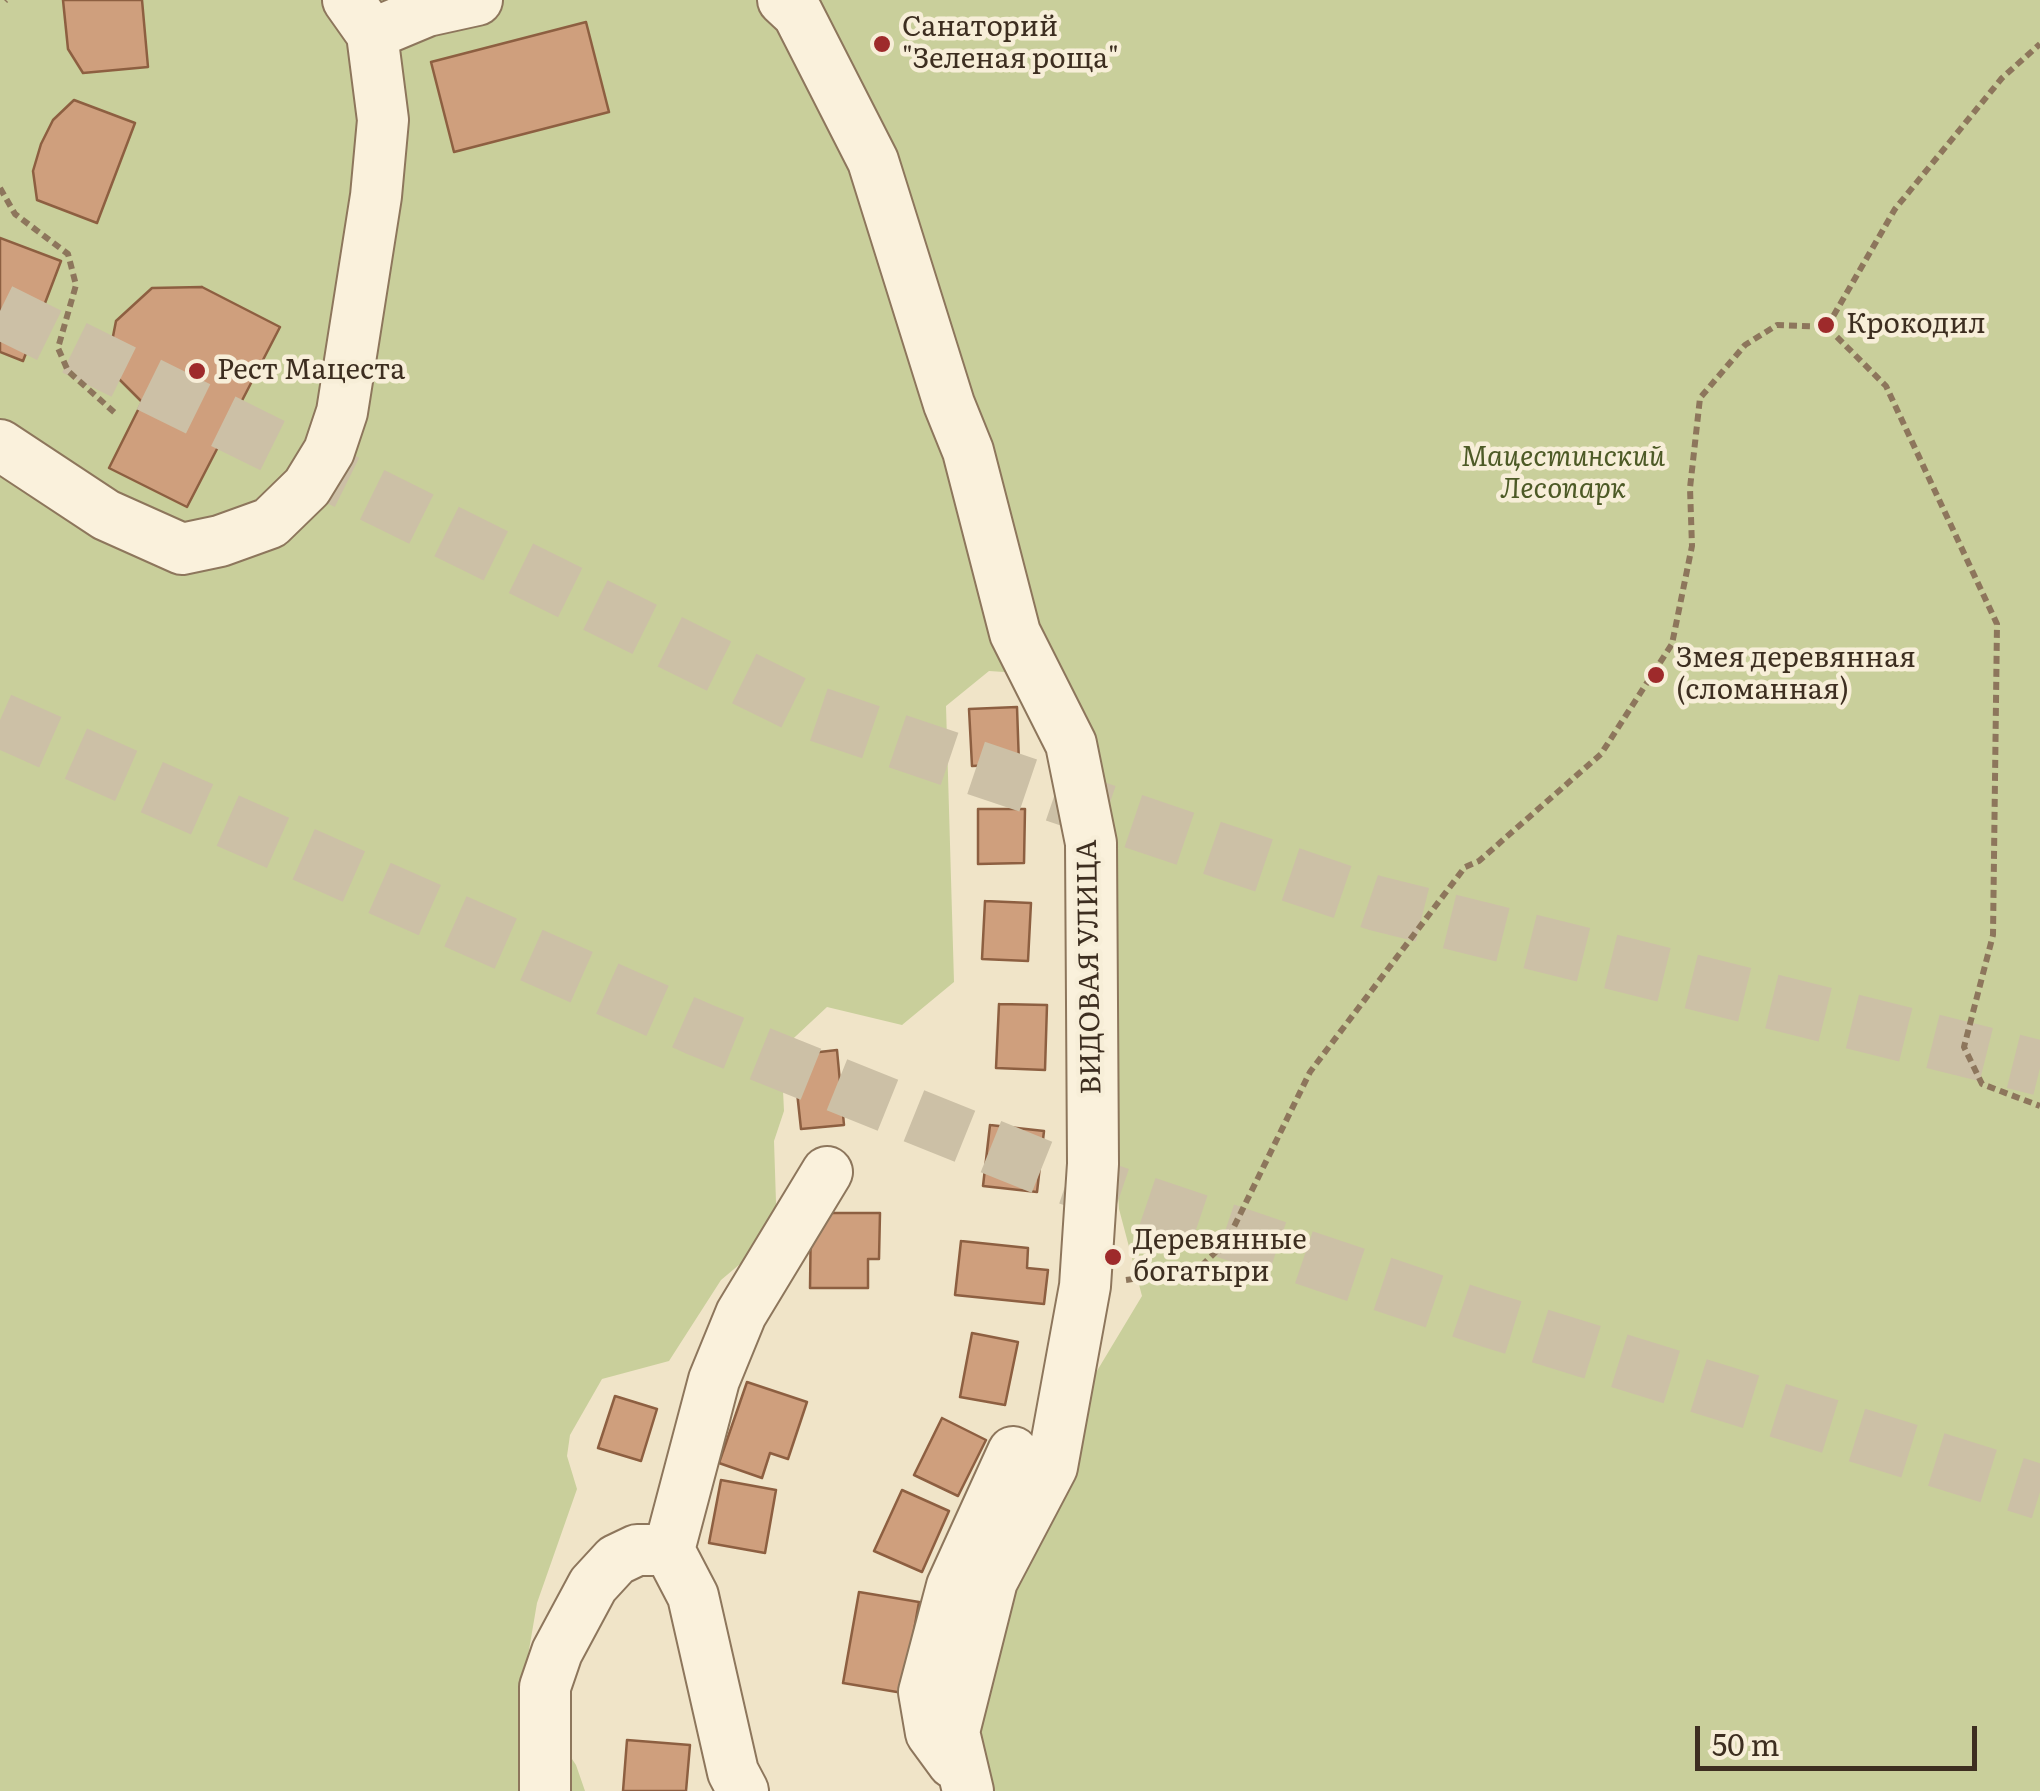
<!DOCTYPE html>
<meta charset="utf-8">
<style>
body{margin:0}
#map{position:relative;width:2040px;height:1791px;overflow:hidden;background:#f0e4c8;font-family:Literata,serif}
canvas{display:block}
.scale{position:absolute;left:1695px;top:1726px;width:282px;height:45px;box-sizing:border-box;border:5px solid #3d2e20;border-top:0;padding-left:12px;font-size:30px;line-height:35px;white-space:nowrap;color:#3d2e20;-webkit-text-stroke:8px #f7eed8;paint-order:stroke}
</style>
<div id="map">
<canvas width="2040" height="1791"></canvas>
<div class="scale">50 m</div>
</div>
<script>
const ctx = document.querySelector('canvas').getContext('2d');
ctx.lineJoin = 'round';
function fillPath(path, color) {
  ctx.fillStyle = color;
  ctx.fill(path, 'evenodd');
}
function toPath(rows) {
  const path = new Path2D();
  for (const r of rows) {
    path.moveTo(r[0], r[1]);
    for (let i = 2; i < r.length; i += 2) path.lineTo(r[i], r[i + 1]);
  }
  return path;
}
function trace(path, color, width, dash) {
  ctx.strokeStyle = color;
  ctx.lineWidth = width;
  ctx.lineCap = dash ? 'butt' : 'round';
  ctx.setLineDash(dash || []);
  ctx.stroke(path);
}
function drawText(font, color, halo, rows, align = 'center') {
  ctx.font = font + ' Literata,serif';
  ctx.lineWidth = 9;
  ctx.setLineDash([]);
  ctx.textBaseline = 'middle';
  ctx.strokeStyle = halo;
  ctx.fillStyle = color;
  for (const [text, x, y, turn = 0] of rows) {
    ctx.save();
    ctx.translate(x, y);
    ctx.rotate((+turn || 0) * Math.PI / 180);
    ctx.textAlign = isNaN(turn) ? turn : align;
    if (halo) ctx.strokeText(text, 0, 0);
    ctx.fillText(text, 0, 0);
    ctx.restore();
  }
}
const green = toPath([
 [0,0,2040,0,2040,1791,959,1791,1005,1524,1142,1296,1119,1209,1111,1078,1112,859,1087,716,1064,676,989,671,946,706,954,982,902,1025,827,1007,781,1050,784,1111,774,1141,777,1233,721,1280,669,1361,602,1379,570,1435,567,1456,577,1489,537,1603,523,1685,576,1765,585,1791,0,1791]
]);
const building = toPath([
 [63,0,142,0,148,67,83,73,68,49,63,0],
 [586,22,609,112,454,152,431,62,586,22],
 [74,100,135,123,97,223,37,200,33,171,41,144,53,120,74,100],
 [0,238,61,261,23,361,0,352,0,238],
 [202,287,280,327,187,507,109,468,142,402,107,367,116,321,152,288,202,287],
 [1017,707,1019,764,972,766,969,709,1017,707],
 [978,809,1025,809,1024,863,978,864,978,809],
 [985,901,1031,903,1028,961,982,959,985,901],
 [999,1004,1047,1005,1045,1070,996,1068,999,1004],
 [837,1050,844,1125,801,1129,793,1055,837,1050],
 [990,1125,1044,1131,1037,1192,983,1186,990,1125],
 [811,1213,880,1213,879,1259,868,1259,868,1288,810,1288,811,1213],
 [961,1241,1028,1248,1027,1268,1048,1270,1044,1304,955,1295,961,1241],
 [972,1333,1018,1342,1005,1405,960,1397,972,1333],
 [747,1382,807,1402,788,1459,770,1453,762,1478,719,1463,747,1382],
 [615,1396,657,1409,641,1461,598,1448,615,1396],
 [942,1418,986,1440,958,1496,914,1475,942,1418],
 [721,1480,776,1490,765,1553,709,1543,721,1480],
 [902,1490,949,1511,922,1572,874,1551,902,1490],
 [859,1592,919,1602,903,1693,843,1683,859,1592],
 [627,1740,690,1745,686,1791,623,1791,627,1740]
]);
const highwayTunnel = toPath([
 [0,311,814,713,1375,903,2040,1068],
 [0,720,701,1030,1064,1176,1489,1320,2040,1492]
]);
const path = toPath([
 [5,1,6,0],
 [0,188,15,214,68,254,76,285,58,348,68,371,115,413],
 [1827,327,1895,209,2002,78,2040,44],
 [1126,1280,1197,1270,1227,1241,1310,1072,1465,867,1479,861,1601,754,1672,644,1692,546,1690,488,1700,398,1745,345,1777,325,1827,327,1886,386,1997,624,1993,935,1964,1047,1982,1084,2040,1106]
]);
const minor = toPath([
 [783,0,798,14,873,161,949,404,968,451,1015,633,1071,744,1091,843,1093,1164,1085,1286,1052,1467,992,1581,954,1732,968,1791],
 [372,34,427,11,477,0],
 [0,445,106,515,182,549,220,541,270,523,307,487,329,451,342,412,376,196,383,120,372,34,348,0],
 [953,1763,931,1733,924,1692,952,1586,1013,1452],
 [545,1791,545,1687,557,1652,593,1585,616,1560,637,1550,669,1550],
 [743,1791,733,1772,693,1596,669,1550,714,1380,741,1314,827,1172]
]);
const markers = [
 [882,44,10,"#9e2a2b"],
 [1826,325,10,"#9e2a2b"],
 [197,371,10,"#9e2a2b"],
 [1656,675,10,"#9e2a2b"],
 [1113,1257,10,"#9e2a2b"]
];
const poiNames = [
 ["Санаторий",902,28],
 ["\"Зеленая роща\"",902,60],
 ["Крокодил",1846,325],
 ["Рест Мацеста",217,371],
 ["Змея деревянная",1676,659],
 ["(сломанная)",1676,691],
 ["Деревянные",1133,1241],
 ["богатыри",1133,1273]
];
const parkNames = [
 ["Мацестинский",1563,458],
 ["Лесопарк",1563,490]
];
const streetNames = [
 ["ВИДОВАЯ УЛИЦА",1090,967,-91]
];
fillPath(green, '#c9cf9b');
fillPath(building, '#cf9f7d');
trace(building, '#8d5f41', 2.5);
trace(highwayTunnel, '#ccc0a6', 55, [55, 28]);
trace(minor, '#8d765c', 54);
trace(path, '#8d765c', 6, [8, 5]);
trace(minor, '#faf1dc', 50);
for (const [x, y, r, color] of markers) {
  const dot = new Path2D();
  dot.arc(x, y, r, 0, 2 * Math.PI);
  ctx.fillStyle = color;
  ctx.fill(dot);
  trace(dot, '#f7eed8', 4);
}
drawText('28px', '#3d2e20', '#f7eed8', poiNames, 'left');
drawText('italic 28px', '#4d5a26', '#f7eed8', parkNames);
drawText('28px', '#3d2e20', '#f7eed8', streetNames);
</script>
